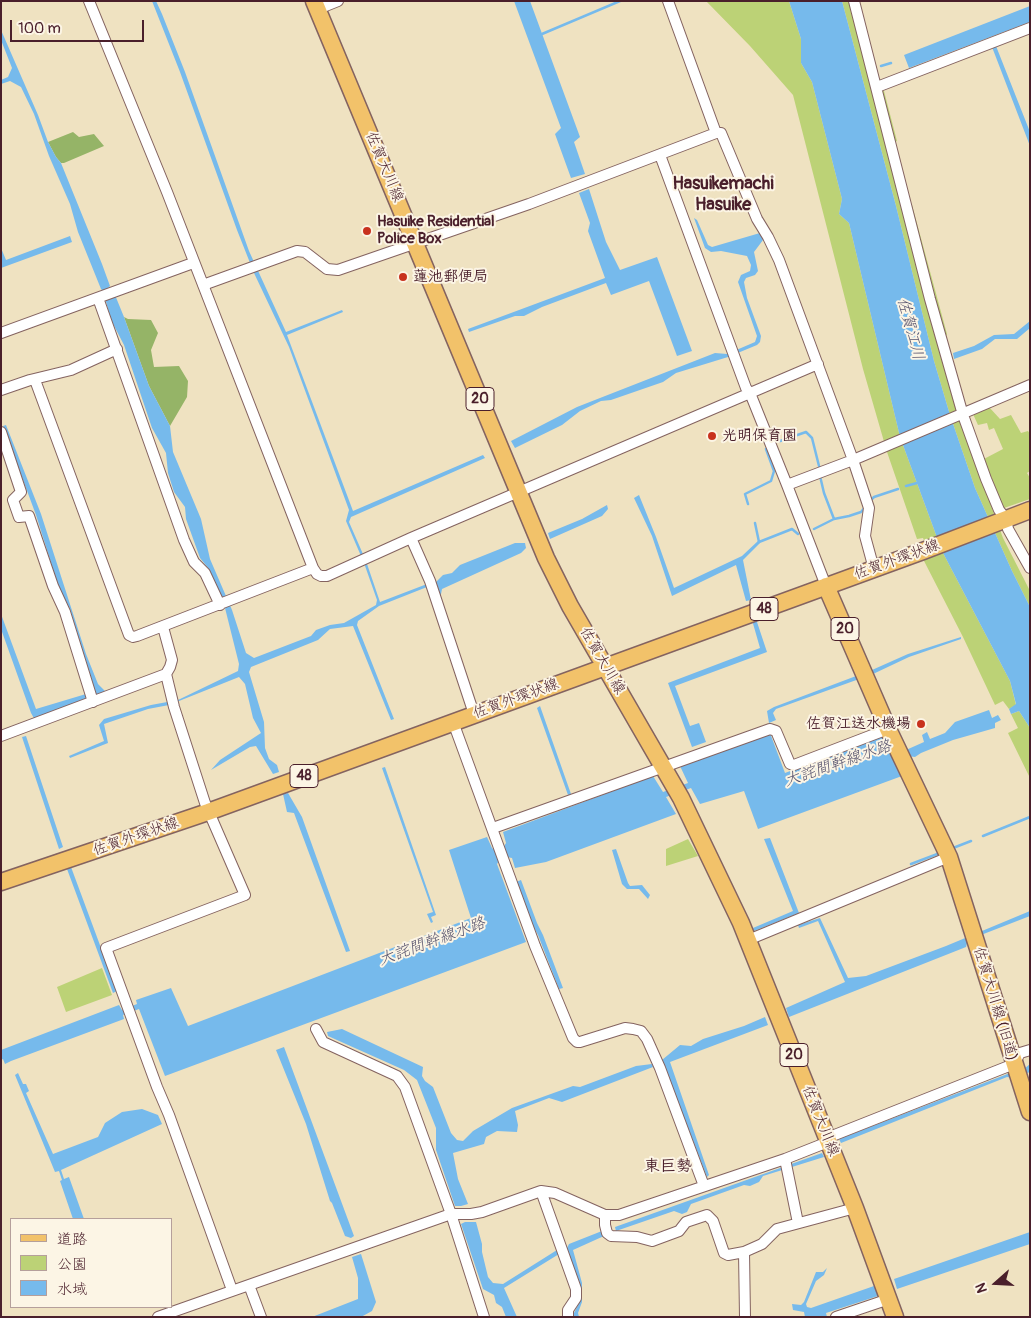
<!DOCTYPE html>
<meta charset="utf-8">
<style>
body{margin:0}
#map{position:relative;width:1031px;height:1318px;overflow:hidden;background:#efe2c1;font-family:Pangolin,"Klee One",sans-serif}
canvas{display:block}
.frame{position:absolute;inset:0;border:2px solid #4a1f2b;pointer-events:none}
.legend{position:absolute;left:10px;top:1218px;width:162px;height:90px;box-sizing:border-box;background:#fcf5e5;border:1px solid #b59f9b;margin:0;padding:6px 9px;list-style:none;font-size:15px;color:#4a1f2b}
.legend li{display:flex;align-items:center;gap:10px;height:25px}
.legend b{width:25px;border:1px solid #b59f9b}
.north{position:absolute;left:971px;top:1258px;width:50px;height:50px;-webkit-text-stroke:4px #fcf5e5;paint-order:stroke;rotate:251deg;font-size:14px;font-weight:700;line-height:20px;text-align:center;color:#4a1f2b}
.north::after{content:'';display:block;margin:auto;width:18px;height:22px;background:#4a1f2b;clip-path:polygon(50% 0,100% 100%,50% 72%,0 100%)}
.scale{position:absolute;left:10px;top:20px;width:134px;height:22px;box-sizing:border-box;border:2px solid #4a1f2b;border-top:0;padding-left:6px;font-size:15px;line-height:18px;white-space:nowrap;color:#4a1f2b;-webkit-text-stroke:4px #fcf5e5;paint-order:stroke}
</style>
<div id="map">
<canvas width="1031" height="1318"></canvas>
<div class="frame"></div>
<ul class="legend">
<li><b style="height:6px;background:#f2c26a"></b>道路</li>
<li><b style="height:14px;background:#bcd276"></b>公園</li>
<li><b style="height:14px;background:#76baec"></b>水域</li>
</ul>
<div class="north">N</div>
<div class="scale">100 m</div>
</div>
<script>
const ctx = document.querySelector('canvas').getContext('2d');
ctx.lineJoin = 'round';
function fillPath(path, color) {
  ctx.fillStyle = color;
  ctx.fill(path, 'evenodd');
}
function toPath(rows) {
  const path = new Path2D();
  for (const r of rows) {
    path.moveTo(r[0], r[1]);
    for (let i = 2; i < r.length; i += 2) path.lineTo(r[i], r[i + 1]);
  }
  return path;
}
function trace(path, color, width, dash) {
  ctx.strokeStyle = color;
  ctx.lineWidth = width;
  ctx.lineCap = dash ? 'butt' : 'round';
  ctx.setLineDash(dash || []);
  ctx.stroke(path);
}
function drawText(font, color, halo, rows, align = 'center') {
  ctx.font = font + ' Pangolin,"Klee One",sans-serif';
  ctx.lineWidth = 4;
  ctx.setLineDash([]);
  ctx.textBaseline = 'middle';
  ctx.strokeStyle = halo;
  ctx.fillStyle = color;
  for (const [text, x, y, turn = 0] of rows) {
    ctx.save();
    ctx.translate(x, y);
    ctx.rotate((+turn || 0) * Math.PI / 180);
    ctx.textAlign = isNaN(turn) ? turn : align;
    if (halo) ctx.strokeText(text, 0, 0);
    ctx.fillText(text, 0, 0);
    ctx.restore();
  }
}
const green = toPath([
 [706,1,789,1,801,39,801,63,812,82,842,199,839,214,849,223,900,437,942,551,1010,681,1016,705,1009,709,1003,701,995,705,963,637,923,559,930,556,923,538,917,539,887,452,863,369,793,95,750,46],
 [842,1,850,1,874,88,884,91,897,141,889,145,901,195,912,205,947,334,940,350,960,421,1003,538,1030,591,1030,607,1012,571,975,488,950,415,934,361,896,206],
 [989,407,1000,419,1011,415,1021,433,1028,431,1030,434,1030,471,1027,473,1030,478,1030,499,1004,508,982,460,1003,449,994,428,989,430,987,423,978,425,973,414],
 [1019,711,1030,728,1030,778,1008,733,1018,728,1011,714],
 [688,839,698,856,666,866,666,849],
 [102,968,112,995,66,1012,57,987]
]);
const forest = toPath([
 [73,132,79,137,94,134,104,146,64,163,61,163,56,157,48,142],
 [124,317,128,319,151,320,158,333,151,350,154,367,179,366,188,381,187,397,170,426,149,386]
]);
const water = toPath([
 [152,1,156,1,162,14,185,72,249,251,286,332,342,310,343,312,287,335,353,511,483,455,485,458,351,517,349,522,366,561,380,602,427,584,435,583,443,575,452,573,460,565,515,543,525,543,526,548,521,553,442,589,440,599,427,587,379,606,358,621,357,625,394,719,391,720,353,626,330,629,318,640,251,667,249,672,264,722,265,748,269,759,277,765,279,772,273,774,256,746,250,747,211,770,220,760,261,733,253,718,245,684,239,677,169,705,148,709,104,724,108,743,70,758,69,756,104,741,99,725,104,719,151,705,178,700,238,671,239,664,225,608,209,569,200,558,186,519,185,507,174,492,168,473,166,453,152,428,124,345,111,320,103,291,101,289,78,232,70,204,49,156,34,114,21,87,10,81,1,84,1,80,8,77,12,68,1,40,1,30,38,115,48,142,56,157,61,163,102,264,110,286,106,290,115,295,124,317,149,386,170,426,173,452,201,519,210,559,232,610,246,653,254,658,311,636,316,630,330,625,344,623,376,605,377,600,364,563,346,521,349,510,289,347,254,273,237,230,180,72],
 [514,1,530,1,580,137,574,142,585,174,571,178,555,134,561,128],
 [789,1,842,1,896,206,934,361,950,415,975,488,1012,571,1030,607,1030,728,1019,711,1011,714,1009,709,1016,704,1010,681,942,551,900,437,849,223,839,214,842,199,812,82,801,63,801,39],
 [1030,6,1030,22,909,68,904,55],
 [996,46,1030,132,1030,146,992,47],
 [589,189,606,242,620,270,657,257,692,351,677,356,649,281,611,295,606,283,542,307,524,316,515,316,469,332,468,329,605,278,588,231,590,223,579,193],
 [694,218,697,220,708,245,712,247,760,233,763,240,754,252,758,271,755,275,746,278,744,282,747,298,761,336,760,342,757,345,728,357,676,373,663,382,611,400,601,401,580,411,562,425,515,448,511,441,577,407,715,353,727,354,755,342,757,336,738,282,741,275,750,271,751,265,747,256,721,251,711,252,705,248],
 [70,236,72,242,1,268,1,248,6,260],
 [1030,321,1030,328,1017,339,995,339,982,349,954,359,953,353,974,346,994,335,1014,334],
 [6,425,41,514,86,654,98,684,105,691,97,695,94,693,94,687,70,609,58,585,36,515,3,426],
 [639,495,656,537,674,588,742,556,759,540,760,543,743,560,751,600,746,601,736,565,672,596,652,536,634,498],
 [607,505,608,509,602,516,550,539,548,533,582,519],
 [1,614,36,709,86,694,87,697,86,700,35,720,31,713,1,629],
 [756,619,767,652,675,686,690,726,699,723,706,742,692,747,668,683,760,648,752,620],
 [961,637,961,639,909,657,873,674,776,709,773,713,776,720,769,723,767,711,774,707,872,670,908,654],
 [540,706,571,794,568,795,537,708],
 [989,710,992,718,998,715,1001,720,995,723,995,728,953,740,921,753,915,757,908,756,902,776,758,829,744,791,700,804,691,788,666,797,676,814,546,862,515,868,512,858,507,857,500,859,497,864,526,942,165,1076,139,1009,123,1015,124,1019,11,1061,5,1064,3,1059,1,1060,1,1050,119,1005,122,1010,137,1004,136,1000,171,988,188,1026,471,918,449,850,487,837,492,848,496,851,503,848,506,843,503,832,653,776,663,792,688,783,680,766,770,733,785,773,883,736,906,750,924,742,922,735,927,732,930,739,945,733,955,722],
 [26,736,63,847,59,849,22,737],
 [385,767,436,915,431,917,433,922,431,923,427,914,433,912,382,768],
 [288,793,302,817,350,951,346,952,294,813,287,812,283,794],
 [770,838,799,913,754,931,753,928,793,911,764,839],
 [616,849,628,883,630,886,642,885,650,895,648,899,639,889,627,889,622,884,612,850],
 [71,867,117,991,113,993,67,869],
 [521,880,537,923,543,935,563,988,559,989,538,935,532,924,516,882],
 [1030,911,1030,916,968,940,966,947,789,1017,786,1008,845,982,818,921,799,928,798,925,820,918,848,978,866,976,946,946],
 [765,1017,768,1025,670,1062,709,1175,707,1177,662,1060,680,1045,691,1046,703,1039,744,1026],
 [342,1029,423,1067,422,1076,425,1081,433,1087,451,1133,457,1140,463,1141,473,1131,512,1108,573,1086,580,1087,636,1066,652,1064,653,1067,562,1102,549,1098,515,1111,518,1125,517,1132,497,1131,486,1137,484,1144,453,1153,458,1179,468,1204,461,1206,455,1206,436,1150,436,1128,417,1080,404,1070,328,1036,327,1032],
 [284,1047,354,1236,351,1238,345,1236,332,1203,330,1201,306,1124,276,1050],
 [1030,1064,1030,1072,1013,1078,1007,1077,841,1143,839,1139,1010,1073,1024,1069],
 [18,1073,23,1084,26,1084,29,1091,26,1093,53,1154,98,1137,105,1123,122,1112,142,1109,158,1115,162,1124,61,1170,64,1179,69,1177,84,1219,73,1219,60,1181,62,1180,59,1171,55,1172,15,1075],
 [822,1153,824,1157,763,1176,759,1182,750,1186,744,1185,691,1204,687,1212,682,1214,674,1211,616,1231,615,1227],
 [465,1222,476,1222,482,1244,482,1252,488,1277,493,1283,503,1284,557,1250,559,1254,504,1288,517,1317,506,1317,502,1307,496,1303,494,1295,483,1289,461,1224],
 [602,1231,604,1236,573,1250,582,1283,582,1302,578,1313,579,1317,574,1317,573,1315,580,1301,566,1250,569,1244],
 [1030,1232,1030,1244,897,1289,894,1279],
 [361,1254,376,1302,372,1311,361,1317,312,1317,358,1299,358,1278,352,1257],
 [827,1268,824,1275,816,1281,806,1304,807,1307,811,1308,874,1286,878,1296,826,1313,827,1317,805,1317,804,1312,793,1310,792,1304,801,1305,804,1302,816,1272,823,1272]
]);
const stream = toPath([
 [542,34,620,1],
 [881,66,891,63],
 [780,441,806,432,812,438,819,466],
 [820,476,824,493,834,519],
 [906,486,917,483],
 [869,502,874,497,898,489],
 [748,504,745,494,771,481,774,471,766,449],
 [755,523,759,542,792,529,798,534],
 [814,529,834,519,849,516,861,512,866,506],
 [983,836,1030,817],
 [953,848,971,841],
 [911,864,940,853]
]);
const minor = toPath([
 [89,1,167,192,313,568,317,574,321,576,327,576,411,538,818,364],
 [668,1,716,133,721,133,757,219,768,237,779,260,853,460,869,508,865,536,874,569],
 [854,1,930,299,963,415,986,479,999,510,1006,519,1008,529,1030,568],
 [318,9,338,1],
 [877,87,1030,28],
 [660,155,746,388,750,393,787,485,826,586],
 [203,285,297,251,305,252,327,269,338,270,529,204,716,133],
 [98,298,184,540,194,562,205,573,220,605],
 [1,333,193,263],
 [35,380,129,635,133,637,137,636,313,568],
 [1,390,30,380,71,370,117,349],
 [1,432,21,492,13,500,19,517,29,516,53,586,65,612,93,702],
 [787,485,853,460,1030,385],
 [411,538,430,581,474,714],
 [166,674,174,707,205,803,245,895,106,948,157,1087,169,1115,232,1290],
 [453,722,535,946,573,1038,577,1042,580,1042,625,1028,633,1029,641,1031,647,1039,660,1068,704,1186],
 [1,736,166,674,170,667,172,660,163,627],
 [493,828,770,729,776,731,790,764,794,765,888,729],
 [748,940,949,857],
 [316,1029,323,1042,397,1076,405,1087,451,1214,484,1317],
 [827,1138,1014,1064,1020,1053,1030,1050],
 [785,1159,798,1223],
 [541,1191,576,1289,576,1298,568,1310,568,1317],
 [605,1215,605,1225,607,1233,611,1236,637,1237,652,1241,679,1231,686,1222,707,1215,713,1221,724,1253,728,1255,744,1252],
 [249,1285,261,1317],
 [158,1317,451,1214,471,1214,482,1212,541,1191,555,1193,605,1215,619,1215,785,1159,828,1142],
 [745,1317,744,1252,762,1244,777,1229,855,1208],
 [836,1317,889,1299]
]);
const primary = toPath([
 [314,1,546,558,570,606,681,798,741,923,855,1208,895,1317],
 [826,586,888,729,949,857,1030,1112],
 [1,882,208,812,923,551,1030,510]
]);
const markers = [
 [367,231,5,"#c8321e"],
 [403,277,5,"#c8321e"],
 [712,436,5,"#c8321e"],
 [921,724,5,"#c8321e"]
];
const shields = [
 [480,399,28],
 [764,609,28],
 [845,629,28],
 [304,776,28],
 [794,1055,28]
];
const shieldNames = [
 ["20",480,399],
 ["48",764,609],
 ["20",845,629],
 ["48",304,776],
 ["20",794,1055]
];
const streetNames = [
 ["佐賀大川線",384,167,67],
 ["佐賀外環状線",897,560,-20],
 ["佐賀大川線",602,661,60],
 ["佐賀外環状線",516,699,-20],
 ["佐賀外環状線",136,837,-19],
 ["佐賀大川線 (旧道)",995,1004,73],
 ["佐賀大川線",820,1121,68]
];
const poiNames = [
 ["Hasuike Residential",377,222],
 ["Police Box",377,239],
 ["蓮池郵便局",413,277],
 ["光明保育園",722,436],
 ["佐賀江送水機場",911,724,"right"]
];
const waterNames = [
 ["佐賀江川",910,329,75],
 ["大詫間幹線水路",838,764,-19],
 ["大詫間幹線水路",432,942,-20]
];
const neighbourhoodNames = [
 ["東巨勢",668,1167]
];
const quarterNames = [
 ["Hasuikemachi",723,184],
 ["Hasuike",723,205]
];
fillPath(green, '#bcd276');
fillPath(forest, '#95b467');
fillPath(water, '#76baec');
trace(stream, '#76baec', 2.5);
trace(minor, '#846360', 12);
trace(primary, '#846360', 19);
trace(minor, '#fff', 10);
trace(primary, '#f2c26a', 16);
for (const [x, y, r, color] of markers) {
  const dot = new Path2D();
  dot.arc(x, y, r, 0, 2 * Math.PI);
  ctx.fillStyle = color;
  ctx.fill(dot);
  trace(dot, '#fcf5e5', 2);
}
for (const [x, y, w] of shields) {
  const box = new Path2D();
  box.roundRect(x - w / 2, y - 11.5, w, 23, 4);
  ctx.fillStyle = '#fcf5e5';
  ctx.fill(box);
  trace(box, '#4a1f2b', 1);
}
drawText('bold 14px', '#4a1f2b', null, shieldNames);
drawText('15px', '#4a1f2b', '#fcf5e5', streetNames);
drawText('bold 15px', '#4a1f2b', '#fcf5e5', poiNames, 'left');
drawText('italic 16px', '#59556f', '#fcf5e5', waterNames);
drawText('bold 16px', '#4a1f2b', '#fcf5e5', neighbourhoodNames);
drawText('bold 18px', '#4a1f2b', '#fcf5e5', quarterNames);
</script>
